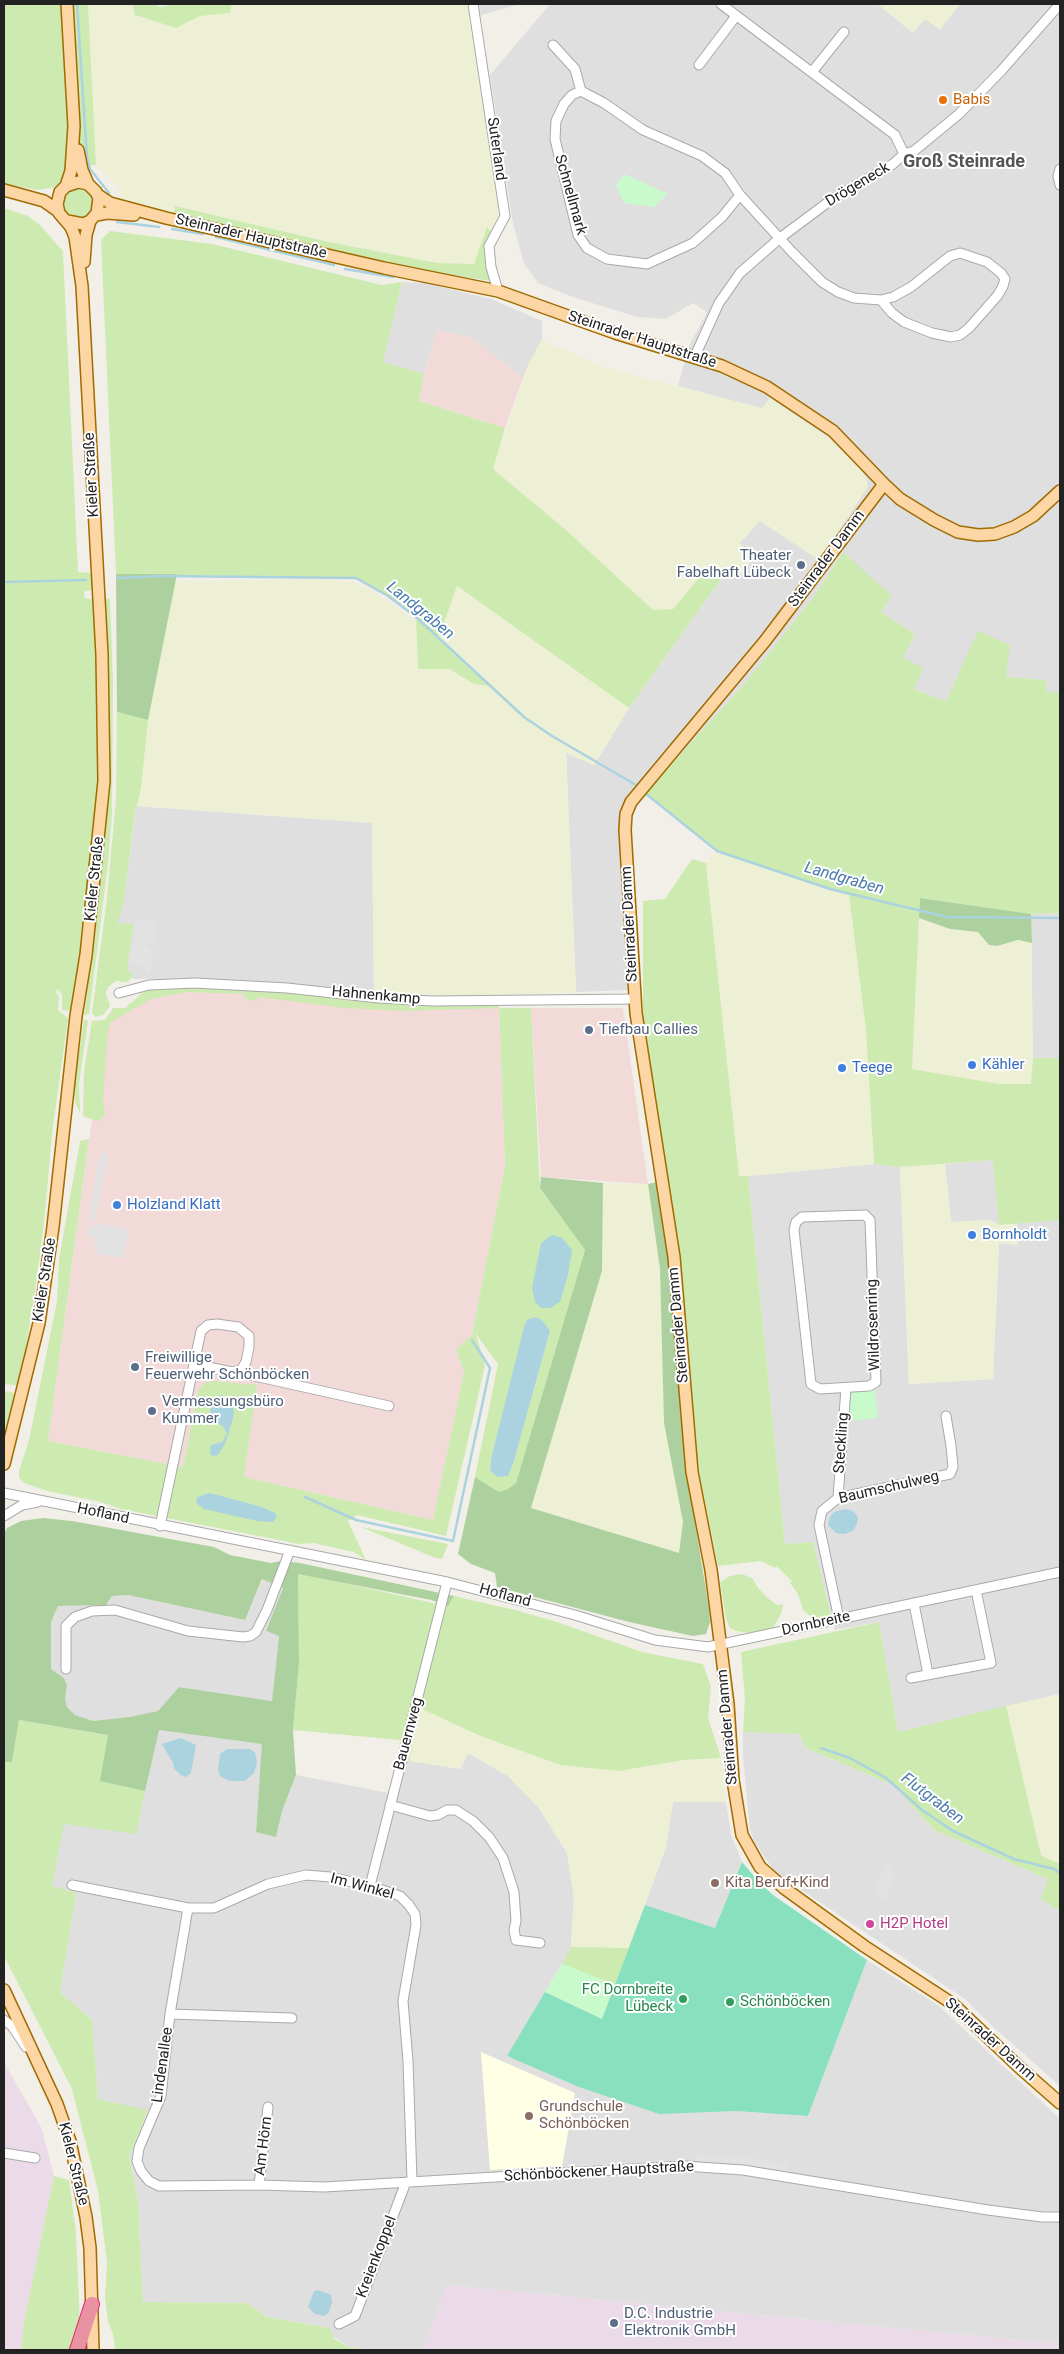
<!DOCTYPE html>
<meta charset="utf-8">
<style>
body{margin:0}
#map{position:relative;width:1064px;height:2354px;overflow:hidden;background:#f2efe9;font-family:Roboto,sans-serif}
canvas{display:block}
.frame{position:absolute;inset:0;border:5px solid #222;pointer-events:none}
</style>
<div id="map">
<canvas width="1064" height="2354"></canvas>
<div class="frame"></div>
</div>
<script>
const ctx = document.querySelector('canvas').getContext('2d');
ctx.lineJoin = 'round';
function fillPath(path, color) {
  ctx.fillStyle = color;
  ctx.fill(path, 'evenodd');
}
function toPath(rows) {
  const path = new Path2D();
  for (const r of rows) {
    if (r.length === 3) {
      path.moveTo(r[0] + r[2], r[1]);
      path.arc(r[0], r[1], r[2], 0, 2 * Math.PI);
      continue;
    }
    path.moveTo(r[0], r[1]);
    for (let i = 2; i < r.length; i += 2) path.lineTo(r[i], r[i + 1]);
  }
  return path;
}
function trace(path, color, width, dash) {
  ctx.strokeStyle = color;
  ctx.lineWidth = width;
  ctx.lineCap = dash ? 'butt' : 'round';
  ctx.setLineDash(dash || []);
  ctx.stroke(path);
}
function drawText(font, color, halo, rows, align = 'center') {
  ctx.font = font + ' Roboto,sans-serif';
  ctx.lineWidth = 4;
  ctx.setLineDash([]);
  ctx.textBaseline = 'middle';
  ctx.strokeStyle = halo;
  ctx.fillStyle = color;
  for (const [text, x, y, turn = 0] of rows) {
    ctx.save();
    ctx.translate(x, y);
    ctx.rotate((+turn || 0) * Math.PI / 180);
    ctx.textAlign = isNaN(turn) ? turn : align;
    if (halo) ctx.strokeText(text, 0, 0);
    ctx.fillText(text, 0, 0);
    ctx.restore();
  }
}
const residential = toPath([
 [477,4,520,4,478,16],
 [550,4,878,4,913,33,925,19,940,29,960,4,1060,4,1060,692,1045,692,1045,680,1006,677,946,702,914,689,903,658,915,634,881,612,842,553,814,596,745,683,645,793,620,830,630,990,576,992,566,752,594,765,629,708,721,579,731,566,742,574,754,555,739,544,760,521,770,398,763,409,678,386,689,346,707,312,693,303,666,319,637,317,570,296,538,283,524,264,513,223,490,75],
 [402,282,424,283,491,299,542,321,542,340,529,363,523,378,472,338,437,330,424,374,383,362],
 [136,806,372,823,374,994,215,979,131,979,133,975,127,969,134,925,116,923,124,902],
 [1060,913,1060,1058,1033,1058,1031,914],
 [994,1160,999,1225,990,1220,951,1222,945,1164],
 [874,1164,900,1167,909,1384,993,1379,999,1242,1018,1245,1017,1223,1060,1220,1060,1694,898,1732,879,1622,835,1630,813,1542,785,1544,748,1176],
 [263,1579,283,1588,266,1631,279,1635,272,1701,179,1687,158,1711,129,1717,93,1721,75,1715,67,1707,65,1699,67,1685,64,1678,51,1669,51,1622,58,1606,106,1605,112,1596,128,1595,245,1620],
 [159,1730,263,1744,256,1831,276,1836,282,1811,296,1775,389,1793,398,1758,409,1761,468,1753,508,1776,539,1808,567,1853,574,1898,571,1947,567,1955,507,2057,736,2111,808,2116,867,1960,939,2006,1060,2119,1060,2344,447,2285,423,2350,377,2350,349,2347,315,2325,267,2317,247,2303,143,2302,138,2200,129,2157,148,2111,98,2099,92,2020,60,1992,76,1893,52,1886,63,1824,79,1825],
 [743,1732,799,1734,806,1748,893,1785,934,1830,1048,1879,1041,1899,1060,1911,1060,2086,989,2023,965,1999,788,1881,773,1869,755,1843,750,1830,743,1757],
 [673,1802,726,1802,731,1835,742,1862,715,1928,645,1905,666,1847]
]);
const commercial = toPath([
 [437,330,472,338,523,378,505,428,419,401,424,374],
 [203,990,499,1008,505,1166,472,1335,456,1349,464,1372,433,1520,244,1477,257,1385,198,1391,183,1467,48,1441,105,1023,147,997],
 [531,1008,623,1008,648,1184,541,1177]
]);
const industrial = toPath([
 [4,2062,42,2129,54,2176,24,2322,21,2350,4,2350],
 [446,2285,1060,2344,1060,2350,423,2350]
]);
const education = toPath([
 [481,2052,575,2093,562,2166,490,2170]
]);
const farmland = toPath([
 [88,4,132,4,135,15,176,28,200,16,230,13,232,4,472,4,502,206,499,218,491,231,487,227,474,264,437,263,329,242,176,206,174,214,120,202,120,191,117,186,96,165],
 [878,4,960,4,940,29,925,19,913,33],
 [542,340,603,367,762,408,770,398,830,438,861,470,866,477,868,487,819,560,760,521,739,543,754,555,742,575,731,566,721,579,707,568,673,609,653,610,566,530,492,469,529,363],
 [325,579,354,583,375,592,416,620,418,669,449,669,474,684,488,686,438,639,456,585,629,708,594,765,566,753,576,992,428,999,374,994,372,823,136,806,141,789,148,720,175,581],
 [717,851,849,894,866,1030,874,1164,739,1177,706,863],
 [919,918,950,929,978,932,997,946,1018,940,1032,943,1032,1084,999,1084,912,1069],
 [945,1164,951,1222,990,1220,999,1225,1017,1223,1018,1245,999,1243,993,1379,909,1384,900,1167],
 [603,1183,648,1184,660,1269,664,1423,683,1522,679,1554,531,1508,602,1271],
 [1060,1694,1060,1864,1042,1856,1040,1851,1006,1706],
 [419,1708,478,1735,560,1765,619,1771,684,1760,721,1758,726,1802,673,1802,666,1847,629,1948,571,1947,574,1898,567,1853,539,1808,508,1776,469,1753,460,1769,409,1761]
]);
const grass = toPath([
 [4,4,88,4,96,165,69,166,62,180,55,187,38,190,4,184],
 [132,4,154,4,159,7,176,4,232,4,230,13,200,16,176,28,135,15],
 [78,202,15],
 [175,206,329,242,437,263,474,264,487,227,491,231,487,243,491,281,419,270,284,241,174,214],
 [4,208,28,216,40,225,63,251,78,572,93,573,94,590,84,591,85,598,94,600,99,686,100,756,97,820,82,954,70,1011,62,1010,62,994,57,989,56,993,59,996,58,1010,68,1018,52,1134,44,1223,35,1291,22,1372,19,1385,14,1385,4,1384],
 [110,231,212,244,382,285,402,282,383,362,424,374,419,401,505,428,493,469,566,530,653,610,673,609,707,568,721,579,629,708,457,586,438,639,489,686,474,684,449,669,418,669,416,617,388,596,356,578,116,574,101,240],
 [843,552,892,596,881,612,915,634,903,658,923,668,914,689,946,702,978,631,1010,645,1006,677,1046,680,1046,692,1060,692,1060,913,1031,914,920,898,912,1069,999,1084,1031,1084,1033,1058,1060,1058,1060,1220,999,1225,993,1160,900,1167,874,1164,866,1030,849,894,717,851,645,793,745,683,814,596],
 [105,598,110,599,113,680,112,814,108,864,89,1014,84,1015,92,954,106,810],
 [117,712,148,720,141,789,135,812,124,902,117,923,134,924,127,969,133,975,128,982,116,981,108,987,106,994,110,1006,103,1015,95,1017,92,1013,107,897,116,799],
 [692,859,706,863,739,1176,748,1176,785,1544,813,1542,831,1615,814,1619,803,1610,798,1594,790,1583,792,1581,776,1566,775,1568,761,1561,718,1566,696,1456,670,1191,643,1020,643,901,665,899],
 [176,986,499,1004,499,1008,531,1008,540,1188,585,1250,516,1483,508,1489,499,1492,475,1477,498,1364,476,1334,485,1366,446,1536,357,1515,348,1521,366,1560,354,1552,313,1543,299,1544,121,1509,97,1501,47,1491,24,1483,19,1478,19,1471,29,1440,57,1301,59,1259,80,1141,89,1139,48,1441,183,1467,198,1391,204,1383,212,1381,257,1385,244,1477,433,1520,464,1372,456,1349,472,1335,505,1166,499,1008,402,1011,345,1008,258,997,256,1001,245,999,244,994,186,992,151,999,111,1022,108,1030,103,1099,105,1115,100,1120,96,1121,83,1116,84,1071,92,1021,105,1020,113,1008,125,1008,147,989],
 [527,1320,550,1331,514,1461,508,1476,490,1471,491,1459],
 [84,1019,88,1021,79,1084,80,1113,75,1102,74,1088],
 [4,1391,12,1392,16,1396,4,1439],
 [361,1527,448,1544,442,1559,433,1557],
 [298,1573,447,1606,454,1596,515,1610,557,1622,642,1652,703,1664,711,1686,708,1718,721,1758,684,1760,619,1771,560,1765,478,1735,420,1708,409,1761,398,1758,400,1740,293,1730,299,1663],
 [742,1574,752,1578,759,1589,769,1599,777,1605,783,1604,782,1612,773,1628,750,1633,736,1631,730,1628,726,1619,720,1582,730,1576],
 [879,1622,898,1732,1006,1706,1040,1851,1042,1856,1060,1864,1060,1911,1041,1899,1048,1879,934,1830,893,1785,806,1748,799,1734,743,1732,745,1699,741,1652],
 [19,1720,108,1735,126,1787,145,1791,136,1834,64,1824,52,1886,76,1893,60,1992,92,2020,98,2099,148,2110,129,2157,138,2200,143,2302,247,2303,267,2317,330,2328,334,2339,349,2347,361,2349,361,2350,115,2350,113,2334,108,2322,105,2297,107,2263,98,2191,72,2089,4,1956,4,1762,12,1762],
 [571,1947,629,1948,615,1985,562,1964],
 [54,2176,69,2180,76,2232,81,2350,21,2350,24,2322]
]);
const forest = toPath([
 [116,574,177,574,148,720,117,712],
 [920,898,1031,914,1032,943,1018,940,997,946,989,945,978,932,950,929,919,918],
 [541,1177,603,1183,602,1271,531,1508,679,1553,683,1522,664,1423,660,1269,648,1184,657,1182,667,1231,677,1332,680,1405,688,1479,709,1609,710,1622,706,1634,693,1636,629,1622,497,1587,495,1573,471,1564,458,1554,475,1477,499,1492,508,1489,516,1483,585,1250,540,1188],
 [43,1518,72,1521,214,1547,230,1555,271,1563,281,1561,300,1563,454,1596,448,1606,431,1600,298,1574,299,1663,293,1730,296,1775,282,1811,276,1837,256,1832,262,1744,159,1730,145,1791,100,1781,108,1735,19,1720,12,1762,4,1762,4,1533,7,1528,21,1521],
 [262,1579,283,1588,266,1631,279,1636,272,1701,179,1687,158,1711,129,1717,93,1721,75,1715,67,1707,65,1699,67,1685,64,1678,51,1669,51,1622,58,1606,106,1605,112,1596,128,1595,245,1620]
]);
const park = toPath([
 [624,174,668,194,654,207,624,203,616,185],
 [875,1390,878,1418,847,1421,848,1395,852,1392],
 [562,1964,615,1985,602,2019,545,1992]
]);
const pitch = toPath([
 [742,1862,760,1883,773,1895,867,1960,808,2116,736,2111,659,2114,579,2087,507,2056,545,1992,602,2019,645,1905,715,1928]
]);
const parking = toPath([
 [136,919,157,923,154,943,148,942,147,948,154,949,150,975,144,973,144,967,129,965],
 [100,1153,108,1154,95,1219,90,1220,90,1226,93,1230,95,1223,129,1229,123,1258,96,1254,97,1247,94,1246,95,1239,86,1234],
 [886,1863,893,1866,891,1870,896,1872,885,1900,874,1895],
 [697,2154,749,2158,788,2164,786,2177,693,2167]
]);
const water = toPath([
 [552,1235,562,1238,572,1250,568,1275,560,1302,550,1308,541,1308,535,1302,532,1288,541,1243],
 [536,1317,542,1320,550,1331,514,1461,508,1476,498,1477,490,1471,491,1459,524,1327,527,1320],
 [222,1395,228,1397,233,1401,234,1415,225,1444,218,1455,212,1456,210,1454,211,1445,222,1442,227,1434,224,1428,213,1418,210,1412,212,1401],
 [210,1493,262,1507,275,1513,277,1517,273,1522,257,1521,204,1509,196,1503,197,1497],
 [845,1509,853,1511,858,1517,857,1524,853,1531,844,1534,836,1533,828,1525,830,1517,834,1512],
 [181,1738,196,1745,191,1773,186,1777,181,1775,174,1769,173,1763,162,1744],
 [227,1749,250,1749,255,1753,257,1762,254,1773,245,1781,229,1781,220,1776,218,1770,220,1754],
 [318,2290,331,2295,332,2303,329,2312,324,2316,315,2314,308,2307,314,2291]
]);
const stream = toPath([
 [77,4,87,158,90,169,109,193],
 [117,222,159,227],
 [172,229,203,234],
 [216,237,334,265],
 [345,269,393,277],
 [118,578,161,576,356,578,388,596,416,617,524,717,552,736,636,785],
 [4,582,86,580],
 [645,793,717,851,830,889,947,917,1060,918],
 [305,1497,356,1520,453,1541,490,1368,472,1340],
 [821,1748,850,1758,886,1778,922,1810,953,1831,1014,1859,1054,1869,1060,1873]
]);
const minor = toPath([
 [473,4,505,216,489,246,491,267,498,291],
 [721,4,895,135,904,154],
 [553,45,575,69,581,91,604,103,643,130,702,156,725,173,740,195,792,252,822,282,838,292,854,298,881,300,893,297,911,287,950,256,960,253,987,262,1001,273,1005,279,1003,286,998,295,969,328,960,335,951,337,932,333,904,322,892,313,881,300],
 [699,65,736,16],
 [812,72,844,32],
 [581,91,572,95,564,104,556,121,555,139,578,235,587,248,607,259,647,264,693,243,722,217,740,195],
 [1060,169,1058,176,1060,185],
 [695,356,719,303,740,273,780,238,831,200,893,164,904,154,914,151,959,114,1001,71,1060,4],
 [119,993,149,985,195,983,287,988,379,998,432,1001,635,999],
 [865,1215,870,1220,876,1382,869,1386,820,1389,811,1384,794,1230,796,1222,802,1217,865,1215],
 [241,1370,250,1375,389,1406],
 [4,1493,447,1582,575,1615,655,1640,708,1647,1060,1572],
 [838,1498,846,1388],
 [4,1516,22,1505,38,1502],
 [160,1526,194,1364,232,1372,241,1370,246,1362,249,1347,249,1336,238,1327,217,1324,208,1325,201,1331,194,1364],
 [914,1604,928,1674],
 [839,1619,819,1525,822,1511,838,1498,950,1474,953,1467,951,1446,946,1416],
 [66,1669,66,1626,75,1617,92,1611,115,1610,188,1631,243,1637,250,1636,256,1632,267,1610,290,1550],
 [911,1678,991,1663,976,1590],
 [390,1805,430,1816,438,1815,447,1810,456,1810,473,1821,489,1837,503,1858,514,1892,516,1921,514,1930,516,1940,540,1943],
 [72,1885,188,1908,214,1908,268,1884,306,1875,330,1877,370,1886,400,1896,409,1905,415,1914,416,1925,403,2001,408,2061,412,2180],
 [370,1886,447,1582],
 [188,1908,170,2014,161,2096,139,2148,137,2161,141,2171,149,2181,159,2186,259,2185,324,2187,684,2166,743,2170,988,2210,1042,2217,1060,2217],
 [170,2014,292,2018],
 [4,2020,12,2026,26,2047],
 [4,2153,35,2158],
 [259,2185,268,2107],
 [339,2324,355,2316,406,2182]
]);
const major = toPath([
 [78,150,82,170,88,184],
 [66,186,71,171,74,126,67,4],
 [4,190,44,201,58,211],
 [98,195,110,203,166,218,384,268,498,291,615,333,722,366,767,387,833,431,884,484,900,499,934,520,958,532,978,535,995,534,1014,527,1033,516,1060,491],
 [96,215,107,213,134,215],
 [84,262,86,235,90,221],
 [884,484,765,641,631,802,626,814,625,830,636,1013,674,1257,692,1472,711,1570,728,1704,733,1780,742,1835,760,1867,784,1888,864,1946,953,2004,1019,2067,1060,2103],
 [4,1464,39,1323,53,1227,76,1016,86,955,104,781,102,655,82,286,75,237,71,227,59,213,57,204,60,192,66,186,78,182,88,184,96,192,99,198,97,213,90,221,83,224,67,221],
 [4,1990,57,2104,70,2141,86,2217,90,2248,93,2350]
]);
const highway = toPath([
 [77,2350,92,2304]
]);
const markers = [
 [943,100,5,"#e8710a"],
 [801,565,5,"#5c6f8a"],
 [589,1030,5,"#5c6f8a"],
 [972,1065,5,"#3f7fe0"],
 [842,1068,5,"#3f7fe0"],
 [117,1205,5,"#3f7fe0"],
 [972,1235,5,"#3f7fe0"],
 [135,1367,5,"#5c6f8a"],
 [152,1411,5,"#5c6f8a"],
 [715,1883,5,"#8d6e63"],
 [870,1924,5,"#d1479c"],
 [683,1999,5,"#2e9e5b"],
 [730,2002,5,"#2e9e5b"],
 [529,2116,5,"#8d6e63"],
 [614,2323,5,"#5c6f8a"]
];
const foodNames = [
 ["Babis",953,100]
];
const streetNames = [
 ["Suterland",496,149,82],
 ["Drögeneck",858,185,-31],
 ["Schnellmark",570,195,74],
 ["Steinrader Hauptstraße",251,237,13],
 ["Steinrader Hauptstraße",642,340,18],
 ["Kieler Straße",92,475,-93],
 ["Steinrader Damm",827,559,-53],
 ["Kieler Straße",95,879,-84],
 ["Steinrader Damm",630,924,-93],
 ["Hahnenkamp",376,996,5],
 ["Kieler Straße",45,1280,-81],
 ["Steinrader Damm",679,1325,-95],
 ["Wildrosenring",874,1325,-92],
 ["Steckling",842,1443,-86],
 ["Baumschulweg",889,1488,-13],
 ["Hofland",103,1514,12],
 ["Hofland",505,1596,15],
 ["Dornbreite",816,1624,-12],
 ["Steinrader Damm",728,1727,-95],
 ["Bauernweg",409,1734,-75],
 ["Im Winkel",362,1887,15],
 ["Steinrader Damm",990,2040,42],
 ["Lindenallee",163,2065,-82],
 ["Am Hörn",264,2146,-83],
 ["Kieler Straße",73,2164,76],
 ["Schönböckener Hauptstraße",599,2172,-3],
 ["Kreienkoppel",377,2257,-69]
];
const serviceNames = [
 ["Theater",791,556,"right"],
 ["Fabelhaft Lübeck",791,573,"right"],
 ["Tiefbau Callies",599,1030],
 ["Freiwillige",145,1358],
 ["Feuerwehr Schönböcken",145,1375],
 ["Vermessungsbüro",162,1402],
 ["Kummer",162,1419],
 ["D.C. Industrie",624,2314],
 ["Elektronik GmbH",624,2331]
];
const shopNames = [
 ["Kähler",982,1065],
 ["Teege",852,1068],
 ["Holzland Klatt",127,1205],
 ["Bornholdt",982,1235]
];
const educationNames = [
 ["Kita Beruf+Kind",725,1883],
 ["Grundschule",539,2107],
 ["Schönböcken",539,2124]
];
const hotelNames = [
 ["H2P Hotel",880,1924]
];
const leisureNames = [
 ["FC Dornbreite",673,1990],
 ["Lübeck",673,2007],
 ["Schönböcken",740,2002,"left"]
];
const waterNames = [
 ["Landgraben",420,611,39],
 ["Landgraben",844,879,16],
 ["Flutgraben",932,1799,37]
];
const quarterNames = [
 ["Groß Steinrade",964,162]
];
fillPath(residential, '#e0dfdf');
fillPath(commercial, '#f2dad9');
fillPath(industrial, '#ebdbe8');
fillPath(education, '#ffffe5');
fillPath(farmland, '#eef0d5');
fillPath(grass, '#cdebb0');
fillPath(forest, '#add19e');
fillPath(park, '#c8facc');
fillPath(pitch, '#88e0be');
fillPath(parking, '#e2e2e2');
fillPath(water, '#aad3df');
trace(stream, '#aad3df', 2.5);
trace(minor, '#a9a9a9', 11);
trace(major, '#a06b00', 14);
trace(highway, '#dc2a67', 16);
trace(minor, '#fff', 9);
trace(major, '#fcd6a4', 11);
trace(highway, '#e892a2', 14);
for (const [x, y, r, color] of markers) {
  const dot = new Path2D();
  dot.arc(x, y, r, 0, 2 * Math.PI);
  ctx.fillStyle = color;
  ctx.fill(dot);
  trace(dot, '#fff', 2);
}
drawText('15px', '#c56008', '#fff', foodNames, 'left');
drawText('15px', '#222', '#fff', streetNames);
drawText('15px', '#4e5e75', '#fff', serviceNames, 'left');
drawText('15px', '#366cbe', '#fff', shopNames, 'left');
drawText('15px', '#785e54', '#fff', educationNames, 'left');
drawText('15px', '#b23c85', '#fff', hotelNames, 'left');
drawText('15px', '#27864d', '#fff', leisureNames, 'right');
drawText('italic 16px', '#4a7aab', '#fff', waterNames);
drawText('bold 18px', '#555', '#fff', quarterNames);
</script>
